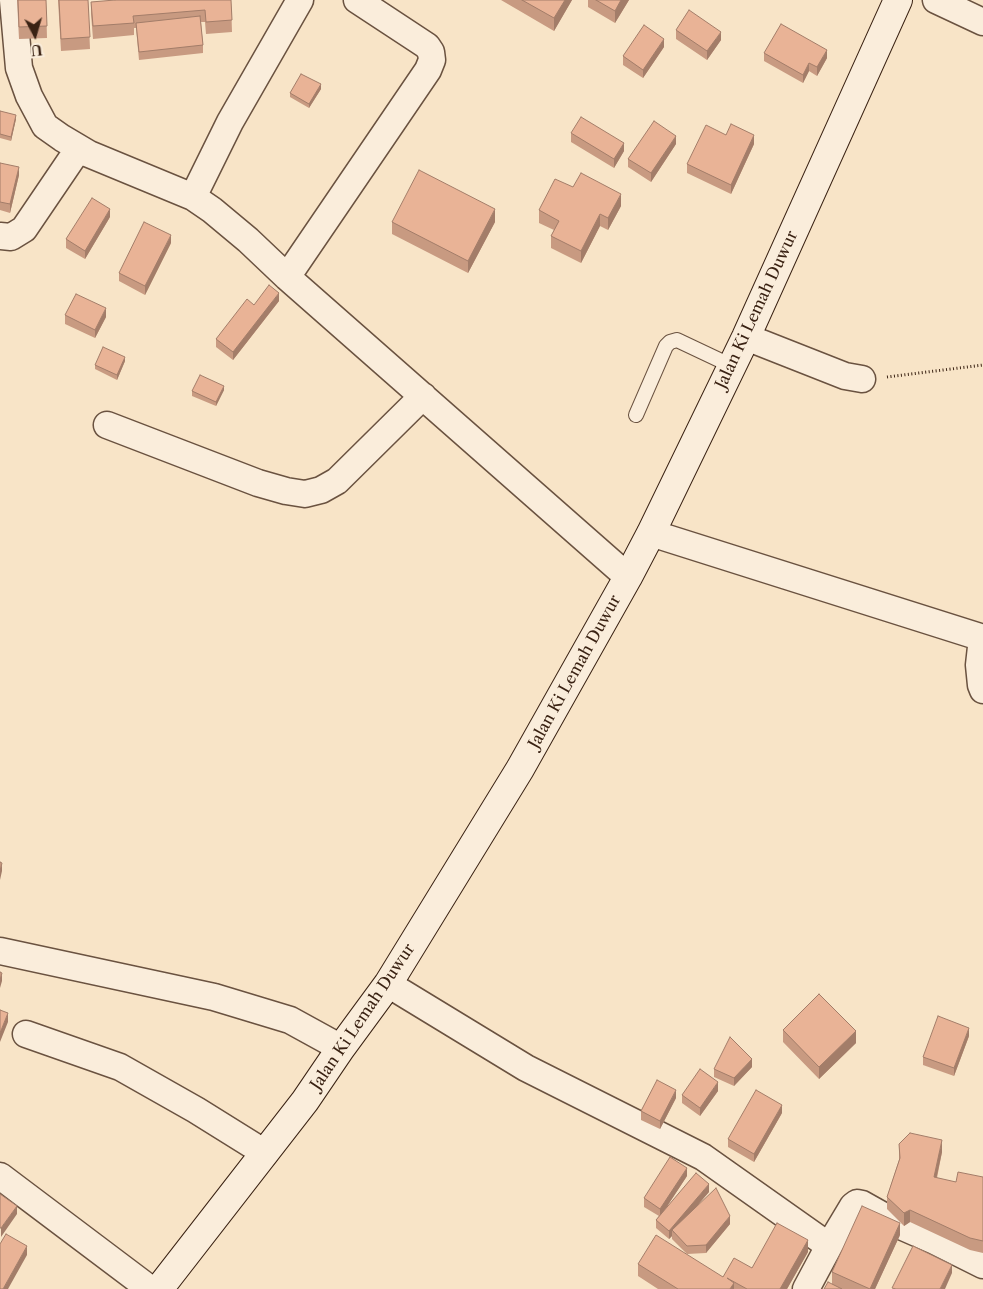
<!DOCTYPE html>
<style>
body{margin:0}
#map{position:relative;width:983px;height:1289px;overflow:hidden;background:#f8e4c7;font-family:"Libre Caslon Text",serif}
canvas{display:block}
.north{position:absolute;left:10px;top:10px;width:50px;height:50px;-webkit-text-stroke:4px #faeddb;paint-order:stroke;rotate:174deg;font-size:14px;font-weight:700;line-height:20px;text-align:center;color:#3a2213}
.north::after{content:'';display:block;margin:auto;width:18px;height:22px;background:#3a2213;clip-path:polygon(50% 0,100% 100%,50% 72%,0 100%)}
</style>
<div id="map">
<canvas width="983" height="1289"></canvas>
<div class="north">U</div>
</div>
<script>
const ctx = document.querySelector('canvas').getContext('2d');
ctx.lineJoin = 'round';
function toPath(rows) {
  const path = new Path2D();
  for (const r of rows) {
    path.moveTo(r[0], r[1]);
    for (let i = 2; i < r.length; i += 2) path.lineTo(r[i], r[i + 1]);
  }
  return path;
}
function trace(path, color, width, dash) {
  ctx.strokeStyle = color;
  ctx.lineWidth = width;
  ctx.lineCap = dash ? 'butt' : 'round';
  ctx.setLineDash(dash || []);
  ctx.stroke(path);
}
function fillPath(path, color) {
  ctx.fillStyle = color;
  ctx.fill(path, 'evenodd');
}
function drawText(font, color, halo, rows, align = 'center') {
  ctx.font = font + ' "Libre Caslon Text",serif';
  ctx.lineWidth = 4;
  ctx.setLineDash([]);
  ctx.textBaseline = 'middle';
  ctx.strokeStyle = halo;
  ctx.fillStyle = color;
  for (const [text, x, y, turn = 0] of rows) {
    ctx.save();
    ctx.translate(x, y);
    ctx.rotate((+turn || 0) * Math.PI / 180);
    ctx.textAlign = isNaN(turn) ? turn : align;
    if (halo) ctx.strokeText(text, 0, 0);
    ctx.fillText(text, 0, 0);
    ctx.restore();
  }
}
const path = toPath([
 [887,377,983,365]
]);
const service = toPath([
 [636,415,666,346,670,342,677,340,732,366]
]);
const minor = toPath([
 [13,0,19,68,29,96,45,126,62,138,89,154,193,197],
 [300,0,230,122,193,197,212,210,248,240,287,277,628,577],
 [936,0,983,22],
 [0,236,11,237,24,229,79,148],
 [287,277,428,70,432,60,431,52,427,46,357,0],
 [746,337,845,376,862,379],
 [107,425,258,483,286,491,305,494,321,490,337,481,423,396],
 [651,533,983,638],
 [982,638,979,665,981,685,983,690],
 [0,951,214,997,290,1020,341,1048],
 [388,984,526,1068,703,1157,829,1246],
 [26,1034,120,1067,196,1110,265,1153],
 [0,1176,150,1289],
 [806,1289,829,1246,853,1206,857,1203,862,1204,903,1227,935,1241,983,1265]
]);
const secondary = toPath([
 [159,1289,305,1101,341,1048,388,984,520,769,628,577,651,533,746,337,898,0]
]);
const wall = toPath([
 [17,0,46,0,47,38,19,39],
 [58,0,88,0,90,49,61,51],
 [231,0,232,32,206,34,205,22,201,22,203,45,203,53,139,60,136,28,134,28,134,35,93,39,91,14,91,2],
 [501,0,572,0,554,31],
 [588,0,629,0,615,23,588,7],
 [676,30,721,40,707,60,676,39],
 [664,47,643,78,623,65,623,56],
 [764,53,827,58,817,76,809,71,803,83,764,61],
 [321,89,309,108,290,97,290,93],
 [0,111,16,119,11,141,0,138],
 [571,133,624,151,614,168,571,142],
 [726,135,754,144,731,194,687,173,687,164],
 [676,144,651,182,628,167,628,159],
 [0,163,19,175,10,213,0,210],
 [573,187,621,206,608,230,600,226,581,263,551,248,551,236,554,230,539,223,539,210],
 [110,217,85,259,66,248,66,239],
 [392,222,495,222,468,273,392,234],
 [171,243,145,295,119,281,119,273],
 [279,301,233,360,216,347,216,339,254,305],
 [65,315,106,317,95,338,65,324],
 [125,361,117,380,95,369,95,365],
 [224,390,216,406,192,396,192,391],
 [783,1030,856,1043,819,1079,783,1042],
 [969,1036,954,1076,923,1065,923,1057],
 [752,1067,734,1086,714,1077,714,1069],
 [718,1091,700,1116,682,1103,682,1095],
 [676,1098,660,1129,641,1120,641,1111],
 [782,1113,754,1162,728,1147,728,1139],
 [899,1144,942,1152,937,1178,956,1182,983,1177,983,1253,970,1250,910,1222,904,1226,887,1209,887,1197,899,1160],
 [687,1176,668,1205,709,1192,698,1204,730,1224,706,1253,687,1254,672,1239,672,1236,669,1239,656,1228,656,1220,659,1216,644,1207,644,1198],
 [900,1235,875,1289,824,1289,832,1284,832,1272],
 [808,1252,787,1289,658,1289,638,1276,638,1264,723,1277]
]);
const shadedWall = toPath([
 [565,0,572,0,554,31,554,18],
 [621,0,629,0,615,23,615,11],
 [721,32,721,40,707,60,707,51],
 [664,39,664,47,643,78,643,70],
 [827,50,827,58,817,76,817,67],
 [809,63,809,71,803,83,803,75],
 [321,84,321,89,309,108,309,104],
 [16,115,16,119,11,141,11,137],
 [754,135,754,144,731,194,731,185],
 [676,136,676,144,651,182,651,173],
 [624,143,624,151,614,168,614,159],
 [19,167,19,175,10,213,10,204],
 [621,194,621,206,608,230,608,218],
 [110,209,110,217,85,259,85,251],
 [495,209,495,222,468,273,468,261],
 [600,214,600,226,581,263,581,251],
 [171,235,171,243,145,295,145,286],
 [279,293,279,301,233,360,233,352],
 [106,308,106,317,95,338,95,330],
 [125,357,125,361,117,380,117,375],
 [224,386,224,390,216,406,216,402],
 [2,863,2,871,0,880,0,871],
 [2,973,2,981,0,988,0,980],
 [8,1013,8,1022,0,1042,0,1033],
 [969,1028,969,1036,954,1076,954,1068],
 [856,1031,856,1043,819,1079,819,1067],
 [752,1059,752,1067,734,1086,734,1078],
 [718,1082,718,1091,700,1116,700,1108],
 [676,1090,676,1098,660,1129,660,1121],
 [782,1105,782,1113,754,1162,754,1154],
 [942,1140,942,1152,934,1189,934,1177],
 [687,1168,687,1176,660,1217,660,1209],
 [709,1184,709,1192,674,1233,672,1230,672,1236,669,1239,669,1231],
 [17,1206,17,1214,1,1237,1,1228],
 [910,1210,910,1222,904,1226,904,1213],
 [730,1216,730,1224,706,1253,706,1245],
 [900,1223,900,1235,875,1289,870,1289],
 [808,1240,808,1252,787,1289,780,1289],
 [27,1246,27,1255,8,1289,3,1289],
 [952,1265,952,1273,945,1289,940,1289],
 [734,1283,734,1289,730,1289]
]);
const building = toPath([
 [18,0,46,0,47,26,19,27,18,0],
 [59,0,88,0,90,37,61,39,59,0],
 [115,0,231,0,232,20,206,22,205,10,133,16,134,23,93,26,91,2,115,0],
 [522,0,565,0,554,18,522,0],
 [596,0,621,0,615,11,596,0],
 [689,10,721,32,707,51,676,30,689,10],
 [200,16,203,45,139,52,136,23,200,16],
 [781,24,827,50,817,67,809,63,803,75,764,53,781,24],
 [644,25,664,39,643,70,623,56,644,25],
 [301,74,321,84,309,104,290,93,301,74],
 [0,111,16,115,11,137,0,134,0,111],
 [581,117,624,143,614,159,571,133,581,117],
 [654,121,676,136,651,173,628,159,654,121],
 [731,124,754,135,731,185,687,164,706,125,726,135,731,124],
 [0,163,19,167,10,204,0,202,0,163],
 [419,170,495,209,468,261,392,222,419,170],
 [581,173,621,194,608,218,600,214,581,251,551,236,559,221,539,210,555,179,573,187,581,173],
 [92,198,110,209,85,251,66,239,92,198],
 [144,222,171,235,145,286,119,273,144,222],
 [269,285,279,293,233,352,216,339,247,299,254,305,269,285],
 [76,294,106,308,95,330,65,315,76,294],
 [103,347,125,357,117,375,95,365,103,347],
 [200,375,224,386,216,402,192,391,200,375],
 [0,862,2,863,0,871,0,862],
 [0,972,2,973,0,980,0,972],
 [819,994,856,1031,819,1067,783,1030,819,994],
 [0,1010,8,1013,0,1033,0,1010],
 [938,1016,969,1028,954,1068,923,1057,938,1016],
 [730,1037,752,1059,734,1078,714,1069,730,1037],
 [700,1069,718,1082,700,1108,682,1095,700,1069],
 [657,1080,676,1090,660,1121,641,1111,657,1080],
 [756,1090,782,1105,754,1154,728,1139,756,1090],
 [910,1133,942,1140,934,1177,956,1182,958,1172,983,1177,983,1241,970,1238,910,1210,904,1213,887,1197,900,1158,899,1144,910,1133],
 [670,1157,687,1168,660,1209,644,1198,670,1157],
 [696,1173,709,1184,669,1231,656,1220,696,1173],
 [716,1188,730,1216,706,1245,687,1246,672,1230,716,1188],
 [0,1194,17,1206,1,1228,0,1228,0,1194],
 [862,1206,900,1223,870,1289,832,1272,862,1206],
 [777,1223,808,1240,780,1289,747,1289,727,1278,734,1283,730,1289,678,1289,638,1264,656,1235,723,1277,734,1258,752,1268,777,1223],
 [6,1234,27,1246,3,1289,0,1289,0,1244,6,1234],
 [913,1246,952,1265,940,1289,896,1289,892,1288,913,1246],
 [828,1282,842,1289,824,1289,828,1282]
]);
const streetNames = [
 ["Jalan Ki Lemah Duwur",757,310,-65],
 ["Jalan Ki Lemah Duwur",575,672,-61],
 ["Jalan Ki Lemah Duwur",363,1017,-56]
];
trace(service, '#6a5240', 16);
trace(minor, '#6a5240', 29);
trace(secondary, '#3a2213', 30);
trace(path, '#3a2213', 3, [1, 2.5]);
trace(service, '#faeddb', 14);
trace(minor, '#faeddb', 26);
trace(secondary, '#faeddb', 28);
fillPath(wall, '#c89a81');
fillPath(shadedWall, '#a37d69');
fillPath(building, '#e9b396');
trace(building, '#a37d69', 1);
drawText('16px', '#3a2213', '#faeddb', streetNames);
</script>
